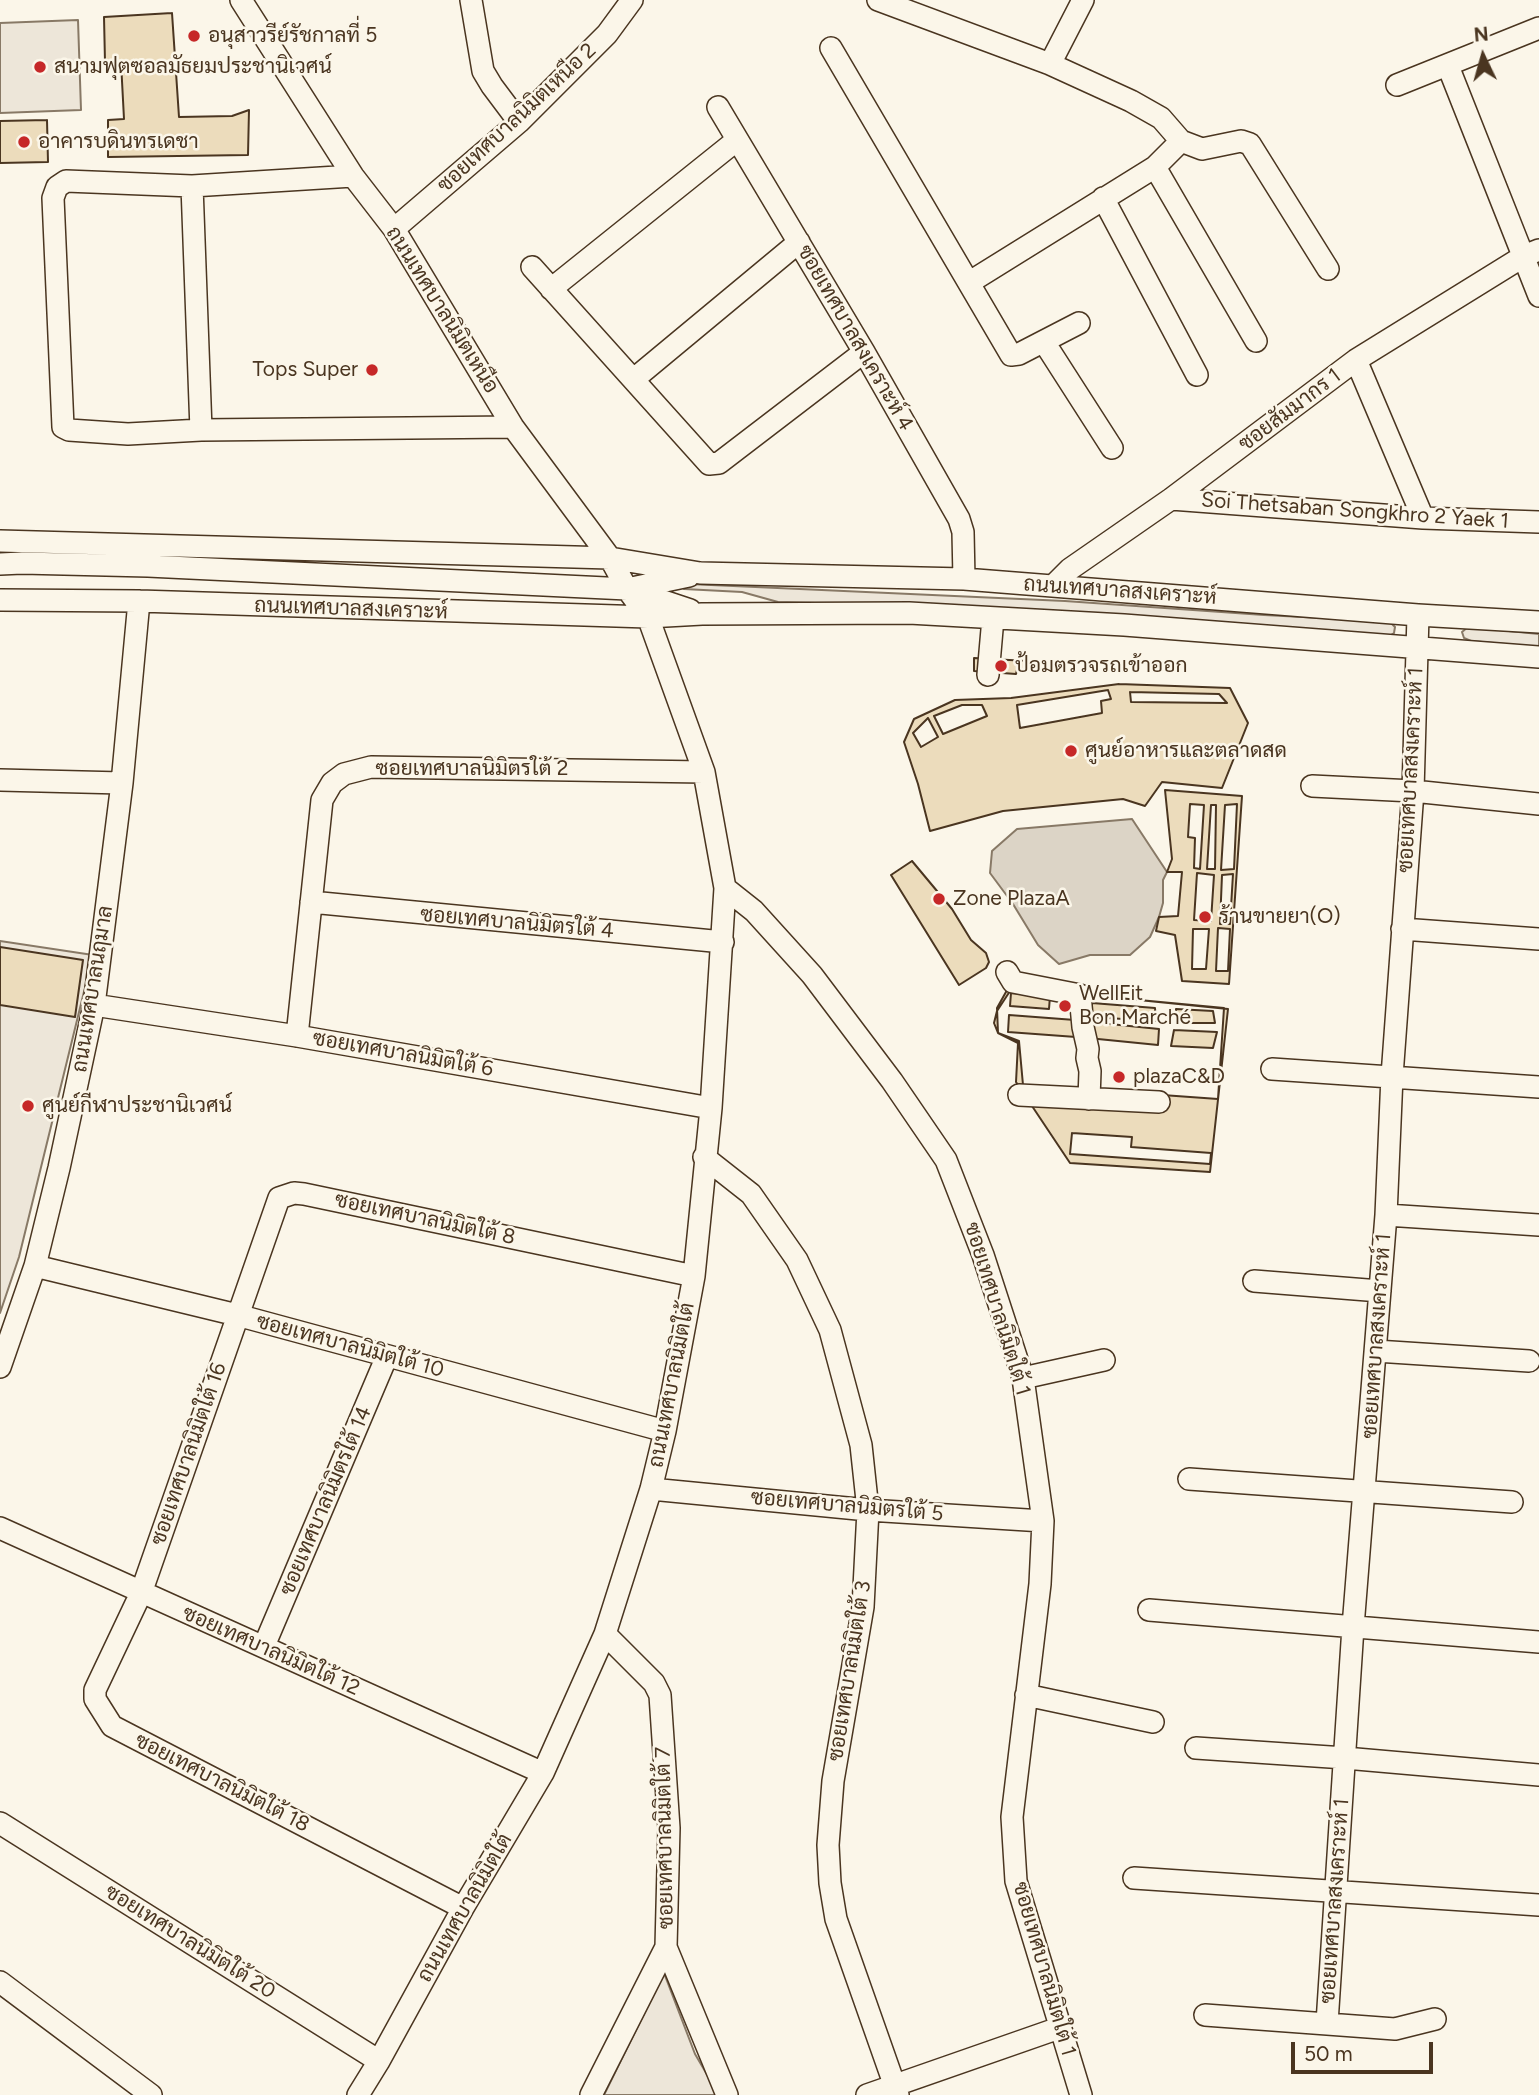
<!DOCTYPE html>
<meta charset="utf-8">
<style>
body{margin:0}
#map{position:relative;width:1539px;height:2095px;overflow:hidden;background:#fbf6e9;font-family:Figtree,sans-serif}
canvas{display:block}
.north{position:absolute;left:1448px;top:21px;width:70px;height:70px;-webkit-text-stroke:5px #fbf6e9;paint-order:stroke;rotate:355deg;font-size:19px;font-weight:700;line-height:28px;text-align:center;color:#4a3520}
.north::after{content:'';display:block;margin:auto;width:24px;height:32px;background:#4a3520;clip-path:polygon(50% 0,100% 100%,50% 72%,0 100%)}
.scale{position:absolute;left:1291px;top:2042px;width:142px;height:32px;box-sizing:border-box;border:4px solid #4a3520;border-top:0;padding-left:9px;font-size:21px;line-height:24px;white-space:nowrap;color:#4a3520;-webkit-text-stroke:5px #fbf6e9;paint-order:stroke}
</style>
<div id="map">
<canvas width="1539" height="2095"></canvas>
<div class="north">N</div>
<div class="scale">50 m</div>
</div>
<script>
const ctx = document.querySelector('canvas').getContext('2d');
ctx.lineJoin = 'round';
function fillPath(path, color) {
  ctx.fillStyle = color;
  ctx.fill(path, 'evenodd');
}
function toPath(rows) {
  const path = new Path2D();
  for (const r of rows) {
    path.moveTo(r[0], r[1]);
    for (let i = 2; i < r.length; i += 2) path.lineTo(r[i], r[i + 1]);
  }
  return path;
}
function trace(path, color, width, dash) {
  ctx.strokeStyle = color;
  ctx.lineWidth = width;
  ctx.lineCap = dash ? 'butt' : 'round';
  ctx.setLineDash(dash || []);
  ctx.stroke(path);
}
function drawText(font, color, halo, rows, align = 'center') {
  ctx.font = font + ' Figtree,Sarabun,sans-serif';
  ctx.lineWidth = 5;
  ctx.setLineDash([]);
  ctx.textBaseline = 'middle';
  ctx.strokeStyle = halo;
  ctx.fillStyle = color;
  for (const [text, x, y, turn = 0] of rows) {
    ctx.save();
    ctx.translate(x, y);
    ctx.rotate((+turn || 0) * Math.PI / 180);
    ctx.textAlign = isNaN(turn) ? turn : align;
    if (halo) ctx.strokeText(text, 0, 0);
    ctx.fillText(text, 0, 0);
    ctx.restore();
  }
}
const green = toPath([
 [78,20,81,110,0,113,0,23,78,20],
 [689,584,1065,601,1264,615,1380,621,1390,622,1395,627,1394,633,1388,637,963,607,778,602,742,592,684,589,689,584],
 [1468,627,1539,634,1539,647,1471,641,1464,638,1462,632,1468,627],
 [0,941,93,955,19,1257,0,1313,0,941],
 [664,1973,695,2054,719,2095,604,2095,664,1973]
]);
const water = toPath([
 [1132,819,1167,872,1163,880,1163,903,1159,917,1150,937,1130,955,1090,955,1059,964,1038,945,1013,904,990,873,992,851,1017,829,1132,819]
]);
const building = toPath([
 [172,13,179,117,232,116,249,110,248,155,108,157,108,120,124,119,121,62,105,62,104,17,172,13],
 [47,120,48,162,0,163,0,121,47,120],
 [974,658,1027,661,1027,670,1017,670,1016,674,974,671,974,658],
 [1119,684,1230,688,1248,723,1222,788,1162,782,1145,806,1123,799,1003,811,930,831,918,784,904,742,914,719,955,700,1011,698,1119,684],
 [1108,690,1111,699,1101,701,1102,713,1020,728,1017,705,1108,690],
 [1130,692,1219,694,1227,703,1131,702,1130,692],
 [962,705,982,705,987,716,943,734,934,716,962,705],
 [928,718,938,737,921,747,913,733,928,718],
 [1165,790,1242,796,1229,984,1182,981,1175,935,1156,931,1159,917,1178,916,1182,872,1167,872,1172,859,1165,790],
 [1190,804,1204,805,1200,869,1194,868,1195,838,1188,837,1190,804],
 [1237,804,1234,869,1221,870,1225,805,1237,804],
 [1211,805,1216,805,1215,869,1207,869,1211,805],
 [912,861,952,909,971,940,986,953,989,962,986,968,959,985,891,875,912,861],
 [1197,873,1214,875,1211,921,1194,920,1197,873],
 [1233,874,1230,924,1220,924,1222,875,1233,874],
 [1218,928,1230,929,1228,971,1216,971,1218,928],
 [1193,929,1209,929,1206,969,1192,969,1193,929],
 [0,947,83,960,75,1017,0,1005,0,947],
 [1011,983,1069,993,1228,1009,1210,1172,1070,1163,1016,1082,1018,1043,998,1033,997,1008,1011,983],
 [1012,988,1224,1008,1218,1099,1023,1085,1019,1041,998,1033,994,1023,997,1011,1012,988],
 [1011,993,1050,996,1049,1009,1010,1006,1011,993],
 [1092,1003,1155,1008,1156,1021,1091,1017,1092,1003],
 [1176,1009,1213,1011,1215,1023,1176,1023,1176,1009],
 [1009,1015,1075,1020,1076,1037,1008,1032,1009,1015],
 [1090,1022,1159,1029,1158,1045,1088,1038,1090,1022],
 [1174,1030,1217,1032,1213,1048,1171,1046,1174,1030],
 [1072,1133,1132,1137,1131,1147,1211,1153,1210,1164,1070,1154,1072,1133]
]);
const minor = toPath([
 [241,0,353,176,394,229,513,427,610,558,627,589,648,617,704,772,725,888,711,1108,694,1276,665,1431,651,1489,605,1634,543,1773,463,1908,379,2061,358,2095],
 [471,0,483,71,492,86,519,122],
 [878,0,1050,64,1131,101,1161,118,1181,141,1202,149,1241,141,1250,144,1328,269],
 [831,48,1011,355,1019,354,1079,323],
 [1050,64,1083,0],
 [1448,66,1539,296],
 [1397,85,1539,28],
 [718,107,864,352,959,519,963,532,964,579],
 [1155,167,1256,341],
 [353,176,192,186,66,181,57,187,53,198,63,427,69,430,128,434,201,430,513,427],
 [192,186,201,430],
 [1103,198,1197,375],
 [394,229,519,122,607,34,632,0],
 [532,267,709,464,719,463,864,352],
 [970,282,1155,167,1181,141],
 [551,289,737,140],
 [1044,342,1112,448],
 [1356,360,1423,518],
 [634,379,799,242],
 [1171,499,1423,518,1539,522],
 [0,541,610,558,700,573,964,579,1418,615,1539,622],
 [0,564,22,563,148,566,627,589,689,576],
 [1053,586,1070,569,1171,499,1356,360,1524,256,1539,250],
 [627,589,690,610],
 [0,600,139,601,648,617,702,614,909,613,1124,625,1539,657],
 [988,675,993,618],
 [0,780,122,783],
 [1312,786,1413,791,1539,804],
 [725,888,754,911,812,975,892,1081,946,1160,983,1255,1023,1378,1043,1521,1040,1584,1012,1817,1016,1881,1081,2095],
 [311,902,723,942],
 [1402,929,1539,939],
 [1007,972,1013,982,1080,995,1083,1027,1088,1049,1087,1058,1090,1071,1089,1099],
 [94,1005,297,1036,711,1108],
 [297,1036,322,800,332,783,344,774,371,767,704,772],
 [1272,1069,1539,1087],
 [1019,1095,1159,1102],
 [704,1157,751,1194,797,1260,830,1330,861,1445,868,1510,863,1607,833,1781,828,1845,830,1883,836,1919,898,2095],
 [1386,1215,1539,1225],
 [35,1266,237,1315,665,1431],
 [1254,1281,1380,1291],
 [1376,1351,1529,1361],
 [0,1367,35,1266,59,1168,94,1005,122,783,139,601],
 [1023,1378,1104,1360],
 [1189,1479,1512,1502],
 [651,1489,868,1510,1043,1521],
 [0,1528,543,1773],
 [1149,1610,1539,1642],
 [605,1634,654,1683,660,1695,669,1828,666,1947,727,2095],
 [264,1646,387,1356],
 [1026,1695,1153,1722],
 [1196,1748,1345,1758,1539,1775],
 [0,1823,379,2061],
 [1134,1878,1539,1905],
 [463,1908,112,1726,95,1699,95,1690,141,1593,279,1198,294,1193,304,1194,694,1276],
 [0,1982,151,2095],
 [1205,2015,1395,2029,1435,2019],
 [1327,2023,1353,1627,1386,1215,1392,1076,1413,791,1418,615],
 [591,2095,666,1947],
 [867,2095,1059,2028]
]);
const markers = [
 [194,36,7,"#c62828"],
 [40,67,7,"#c62828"],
 [24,142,7,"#c62828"],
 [372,370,7,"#c62828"],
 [1001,666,7,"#c62828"],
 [1071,751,7,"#c62828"],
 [939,899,7,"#c62828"],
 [1205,917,7,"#c62828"],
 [1065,1006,7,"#c62828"],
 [1119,1077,7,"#c62828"],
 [28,1106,7,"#c62828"]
];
const poiNames = [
 ["อนุสาวรีย์รัชกาลที่ 5",208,36],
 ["สนามฟุตซอลมัธยมประชานิเวศน์",54,67],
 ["อาคารบดินทรเดชา",38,142],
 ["Tops Super",358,370,"right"],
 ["ป้อมตรวจรถเข้าออก",1015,666],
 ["ศูนย์อาหารและตลาดสด",1085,751],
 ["Zone PlazaA",953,899],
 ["ร้านขายยา(O)",1219,917],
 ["WellFit",1079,994],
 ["Bon Marché",1079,1018],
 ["plazaC&D",1133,1077],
 ["ศูนย์กีฬาประชานิเวศน์",42,1106]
];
const streetNames = [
 ["ซอยเทศบาลนิมิตเหนือ 2",517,118,-43],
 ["ถนนเทศบาลนิมิตเหนือ",442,310,58],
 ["ซอยเทศบาลสงเคราะห์ 4",855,338,60],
 ["ซอยสัมมากร 1",1290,410,-37],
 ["Soi Thetsaban Songkhro 2 Yaek 1",1355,511,4],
 ["ถนนเทศบาลสงเคราะห์",1120,591,4],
 ["ถนนเทศบาลสงเคราะห์",351,609,2],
 ["ซอยเทศบาลนิมิตรใต้ 2",472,769],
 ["ซอยเทศบาลสงเคราะห์ 1",1411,770,-87],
 ["ซอยเทศบาลนิมิตรใต้ 4",517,923,5],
 ["ถนนเทศบาลนฤมาล",93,989,-81],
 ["ซอยเทศบาลนิมิตใต้ 6",403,1054,10],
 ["ซอยเทศบาลนิมิตใต้ 8",425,1219,12],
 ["ซอยเทศบาลนิมิตใต้ 1",997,1309,73],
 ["ซอยเทศบาลสงเคราะห์ 1",1377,1336,-86],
 ["ซอยเทศบาลนิมิตใต้ 10",350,1346,15],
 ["ถนนเทศบาลนิมิตใต้",672,1385,-79],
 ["ซอยเทศบาลนิมิตใต้ 16",189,1454,-71],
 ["ซอยเทศบาลนิมิตรใต้ 14",326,1501,-67],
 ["ซอยเทศบาลนิมิตรใต้ 5",847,1506,5],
 ["ซอยเทศบาลนิมิตใต้ 12",271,1651,24],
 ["ซอยเทศบาลนิมิตใต้ 3",850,1671,-81],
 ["ซอยเทศบาลนิมิตใต้ 18",222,1783,27],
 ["ซอยเทศบาลนิมิตใต้ 7",665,1838,-91],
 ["ซอยเทศบาลสงเคราะห์ 1",1335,1901,-86],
 ["ถนนเทศบาลนิมิตใต้",465,1908,-60],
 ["ซอยเทศบาลนิมิตใต้ 20",190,1942,32],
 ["ซอยเทศบาลนิมิตใต้ 1",1044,1969,74]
];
fillPath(green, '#ede6d9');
trace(green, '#887966', 2);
fillPath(water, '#dcd4c6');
trace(water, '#887966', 2);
fillPath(building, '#ecdcbc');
trace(building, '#4a3520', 2);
trace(minor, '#4a3520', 24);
trace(minor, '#fbf6e9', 21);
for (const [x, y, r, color] of markers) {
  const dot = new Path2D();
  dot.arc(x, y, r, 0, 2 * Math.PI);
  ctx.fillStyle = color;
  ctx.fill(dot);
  trace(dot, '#fbf6e9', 2.5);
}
drawText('21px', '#4a3520', '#fbf6e9', poiNames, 'left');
drawText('21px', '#4a3520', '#fbf6e9', streetNames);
</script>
